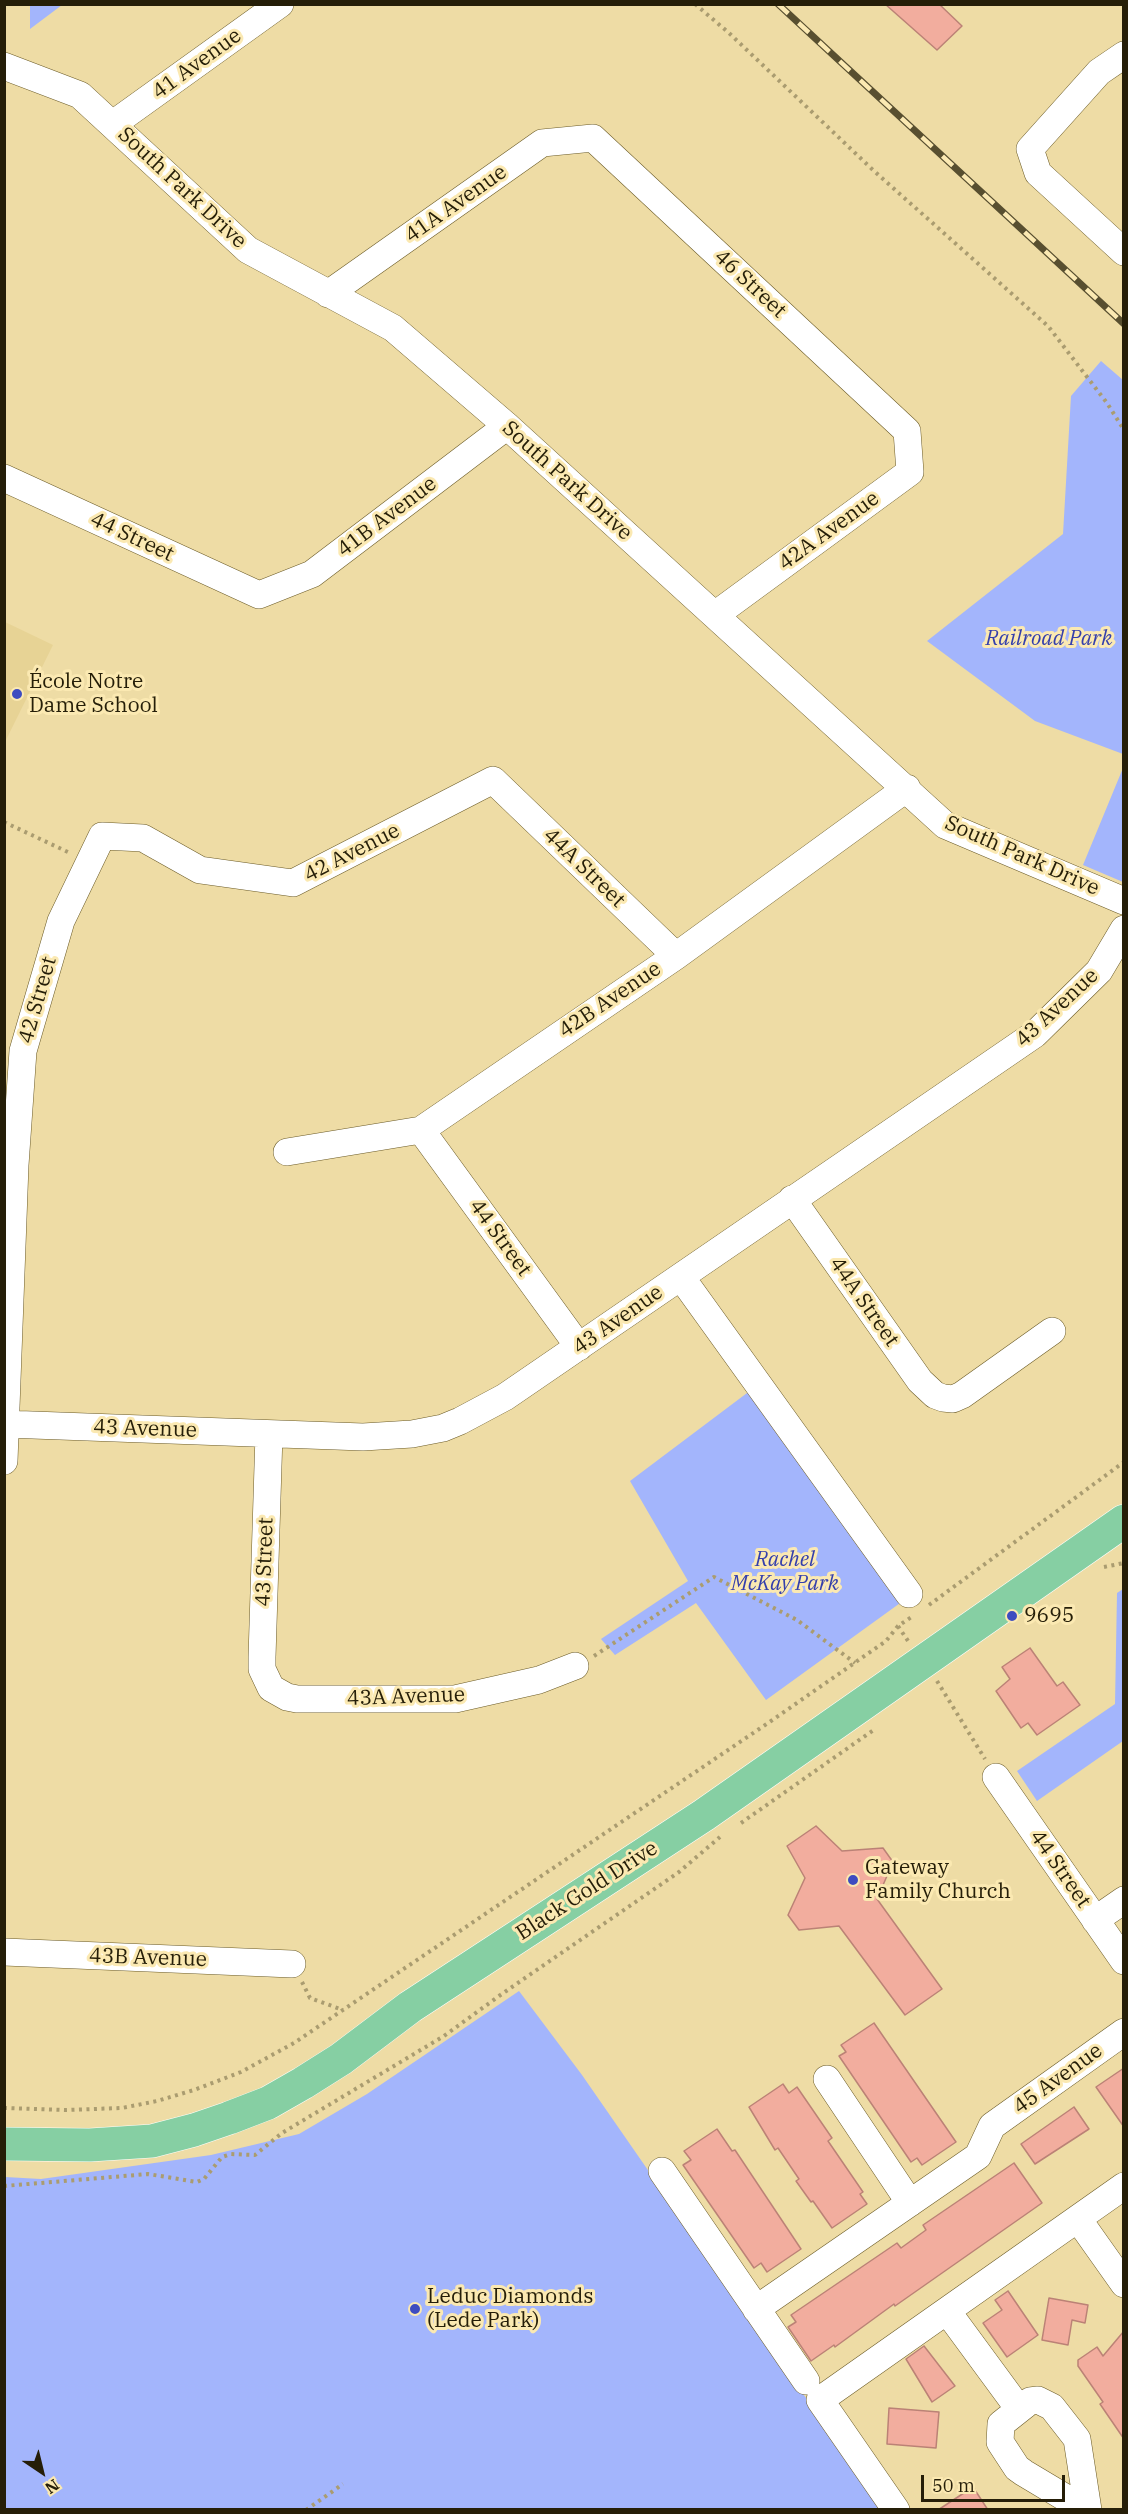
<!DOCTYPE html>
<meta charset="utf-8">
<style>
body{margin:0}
#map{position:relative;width:1128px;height:2514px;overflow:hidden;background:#eedca5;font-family:"IBM Plex Serif",serif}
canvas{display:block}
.frame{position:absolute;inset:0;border:6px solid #251e08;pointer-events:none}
.north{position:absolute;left:12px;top:2442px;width:60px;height:60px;-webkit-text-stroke:4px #fbe9b2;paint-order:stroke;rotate:145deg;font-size:16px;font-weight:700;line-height:24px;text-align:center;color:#251e08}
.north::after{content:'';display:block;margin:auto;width:21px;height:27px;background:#251e08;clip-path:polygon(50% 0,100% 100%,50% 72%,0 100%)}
.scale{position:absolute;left:921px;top:2475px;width:144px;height:27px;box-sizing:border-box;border:3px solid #251e08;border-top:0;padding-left:8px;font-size:18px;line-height:21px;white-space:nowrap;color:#251e08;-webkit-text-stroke:4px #fbe9b2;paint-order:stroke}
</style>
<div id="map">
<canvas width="1128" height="2514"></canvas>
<div class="frame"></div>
<div class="north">N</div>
<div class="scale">50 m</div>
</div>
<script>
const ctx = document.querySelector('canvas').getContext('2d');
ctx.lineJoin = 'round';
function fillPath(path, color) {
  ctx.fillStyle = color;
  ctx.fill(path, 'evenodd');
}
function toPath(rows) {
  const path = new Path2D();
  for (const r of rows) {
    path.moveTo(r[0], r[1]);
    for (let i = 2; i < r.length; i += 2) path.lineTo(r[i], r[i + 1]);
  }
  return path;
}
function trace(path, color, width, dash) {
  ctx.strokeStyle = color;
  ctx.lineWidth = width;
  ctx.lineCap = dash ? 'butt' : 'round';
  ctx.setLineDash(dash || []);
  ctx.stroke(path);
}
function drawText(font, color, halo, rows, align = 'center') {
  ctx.font = font + ' "IBM Plex Serif",serif';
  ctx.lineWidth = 6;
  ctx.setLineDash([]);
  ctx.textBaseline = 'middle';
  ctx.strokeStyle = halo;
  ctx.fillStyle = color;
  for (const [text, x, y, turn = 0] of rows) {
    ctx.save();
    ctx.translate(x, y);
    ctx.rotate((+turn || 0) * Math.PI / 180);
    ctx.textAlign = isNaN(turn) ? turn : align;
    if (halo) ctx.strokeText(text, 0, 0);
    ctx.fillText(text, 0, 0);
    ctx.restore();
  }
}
const built = toPath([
 [5,622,53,645,5,742]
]);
const green = toPath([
 [30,5,30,4,62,5,30,29],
 [1101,361,1123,380,1123,754,1035,721,927,641,1063,534,1071,396],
 [1123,768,1124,882,1123,882,1083,865],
 [759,1384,914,1593,766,1700,696,1603,615,1655,601,1639,688,1581,630,1481],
 [1123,1589,1123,1741,1037,1801,1017,1771,1115,1704,1117,1593],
 [519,1991,582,2075,883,2509,5,2510,5,2177,41,2179,211,2155,299,2134,367,2094]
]);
const building = toPath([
 [885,4,939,4,962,26,937,50,885,4],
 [1030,1648,1057,1686,1063,1682,1080,1705,1037,1735,1028,1723,1021,1728,996,1691,1010,1679,1002,1667,1030,1648],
 [816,1826,842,1851,883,1848,893,1862,877,1899,942,1989,905,2015,839,1926,799,1930,788,1915,805,1878,787,1846,816,1826],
 [874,2023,956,2142,922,2165,917,2158,911,2162,839,2056,846,2052,841,2045,874,2023],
 [1124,2068,1124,2127,1096,2087,1124,2068],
 [783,2084,789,2093,797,2087,832,2138,828,2141,863,2192,860,2194,867,2204,832,2228,813,2201,811,2202,796,2181,799,2179,778,2148,775,2150,749,2107,783,2084],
 [1074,2107,1089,2129,1035,2164,1021,2144,1074,2107],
 [717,2129,732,2151,735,2150,801,2249,767,2272,761,2263,754,2268,683,2165,691,2160,684,2151,717,2129],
 [1014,2163,1042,2203,895,2306,894,2304,835,2347,834,2345,811,2361,788,2327,796,2322,791,2315,897,2243,901,2248,926,2230,923,2225,1014,2163],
 [1008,2291,1038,2335,1007,2357,983,2323,1002,2310,995,2300,1008,2291],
 [1049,2298,1088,2305,1085,2323,1072,2320,1068,2345,1042,2340,1049,2298],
 [1124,2331,1124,2439,1100,2404,1103,2402,1078,2366,1078,2360,1097,2347,1103,2356,1124,2331],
 [924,2346,955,2386,932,2402,906,2359,924,2346],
 [889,2408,939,2412,936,2448,887,2444,889,2408],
 [973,2487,988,2510,938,2510,973,2487]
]);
const path = toPath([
 [695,4,729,33,873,170,1048,326,1107,403,1124,430],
 [4,822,70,853],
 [1104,1567,1124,1563],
 [929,1605,1124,1462],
 [898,1626,908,1641],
 [594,1656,714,1577,797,1620,855,1663],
 [937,1681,985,1759],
 [741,1823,875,1729],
 [302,1982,310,1998,343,2010],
 [4,2108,65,2110,122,2108,157,2101,194,2090,241,2072,294,2043,771,1721,886,1641,898,1626,913,1616],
 [4,2186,148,2174,197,2182,204,2179,222,2157,231,2154,255,2155,282,2133,444,2036,499,1996,679,1872,720,1837],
 [306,2510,343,2484]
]);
const minor = toPath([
 [1124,55,1099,72,1030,149,1038,173,1124,252],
 [4,66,80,95,248,250,393,328,507,426,945,825,1124,901],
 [113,124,280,4],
 [328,294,542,143,593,138,907,431,910,472,715,615],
 [4,478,259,595,312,574,507,426],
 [421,1130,579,1347],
 [287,1152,421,1130,676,956,907,788],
 [792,1199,920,1381,935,1395,943,1398,953,1399,962,1395,1052,1331],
 [681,1277,909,1594],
 [5,1424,363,1437,412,1434,443,1428,460,1421,505,1397,1035,1034,1099,971,1124,929],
 [269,1434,262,1657,262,1669,271,1688,287,1697,297,1699,455,1699,539,1680,575,1666],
 [4,1461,15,1165,23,1051,61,921,102,836,143,838,200,870,293,883,493,780,676,956],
 [996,1777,1124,1961],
 [1095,1920,1124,1900],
 [4,1952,292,1964],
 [827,2079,910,2203],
 [662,2171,806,2381],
 [1078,2219,1124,2284],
 [756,2309,978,2156,992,2126,1124,2032],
 [947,2311,1019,2409],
 [896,2510,820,2400,1124,2186],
 [1086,2510,1024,2473,1017,2468,1000,2442,1001,2424,1030,2401,1038,2400,1052,2407,1077,2439,1088,2510]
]);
const major = toPath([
 [4,2144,90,2145,152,2141,194,2130,229,2118,268,2103,303,2083,341,2059,410,2007,704,1815,1124,1521]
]);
const rail = toPath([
 [778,4,1124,324]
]);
const markers = [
 [17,694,6,"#3e4cc0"],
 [1012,1616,6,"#3e4cc0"],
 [853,1880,6,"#3e4cc0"],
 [415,2309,6,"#3e4cc0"]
];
const streetNames = [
 ["41 Avenue",197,64,-36],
 ["South Park Drive",182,188,43],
 ["41A Avenue",456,204,-35],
 ["46 Street",750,284,43],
 ["South Park Drive",567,481,42],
 ["41B Avenue",387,517,-37],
 ["42A Avenue",829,531,-36],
 ["44 Street",132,537,25],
 ["42 Avenue",352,853,-27],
 ["South Park Drive",1022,856,24],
 ["44A Street",584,868,44],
 ["42 Street",38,1000,-74],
 ["42B Avenue",610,1000,-34],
 ["43 Avenue",1057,1008,-43],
 ["44 Street",500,1238,54],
 ["44A Street",864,1302,55],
 ["43 Avenue",618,1320,-35],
 ["43 Avenue",145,1429,2],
 ["43 Street",265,1562,-88],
 ["43A Avenue",406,1697,-2],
 ["44 Street",1060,1869,55],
 ["Black Gold Drive",587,1891,-33],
 ["43B Avenue",148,1958,2],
 ["45 Avenue",1058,2079,-36]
];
const parkNames = [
 ["Railroad Park",1049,639],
 ["Rachel",785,1560],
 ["McKay Park",785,1584]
];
const poiNames = [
 ["École Notre",29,682],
 ["Dame School",29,706],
 ["9695",1024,1616],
 ["Gateway",865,1868],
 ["Family Church",865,1892],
 ["Leduc Diamonds",427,2297],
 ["(Lede Park)",427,2321]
];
fillPath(built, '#e7d395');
fillPath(green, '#a3b5fc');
fillPath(building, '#f2ad9e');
trace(building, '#bb8276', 1.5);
trace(minor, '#6b5b27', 28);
trace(major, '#fff', 34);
trace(path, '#aa9c70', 4, [3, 4.5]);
trace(minor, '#fff', 27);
trace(major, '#86cfa3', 33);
trace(rail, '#584f30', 7);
trace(rail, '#fbe9b2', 4.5, [14]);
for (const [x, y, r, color] of markers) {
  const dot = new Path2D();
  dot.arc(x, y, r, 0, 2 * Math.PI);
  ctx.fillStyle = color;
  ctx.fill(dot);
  trace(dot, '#fbe9b2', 2);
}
drawText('21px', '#251e08', '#fbe9b2', streetNames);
drawText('italic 21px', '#343fac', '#fbe9b2', parkNames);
drawText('21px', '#251e08', '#fbe9b2', poiNames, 'left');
</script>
